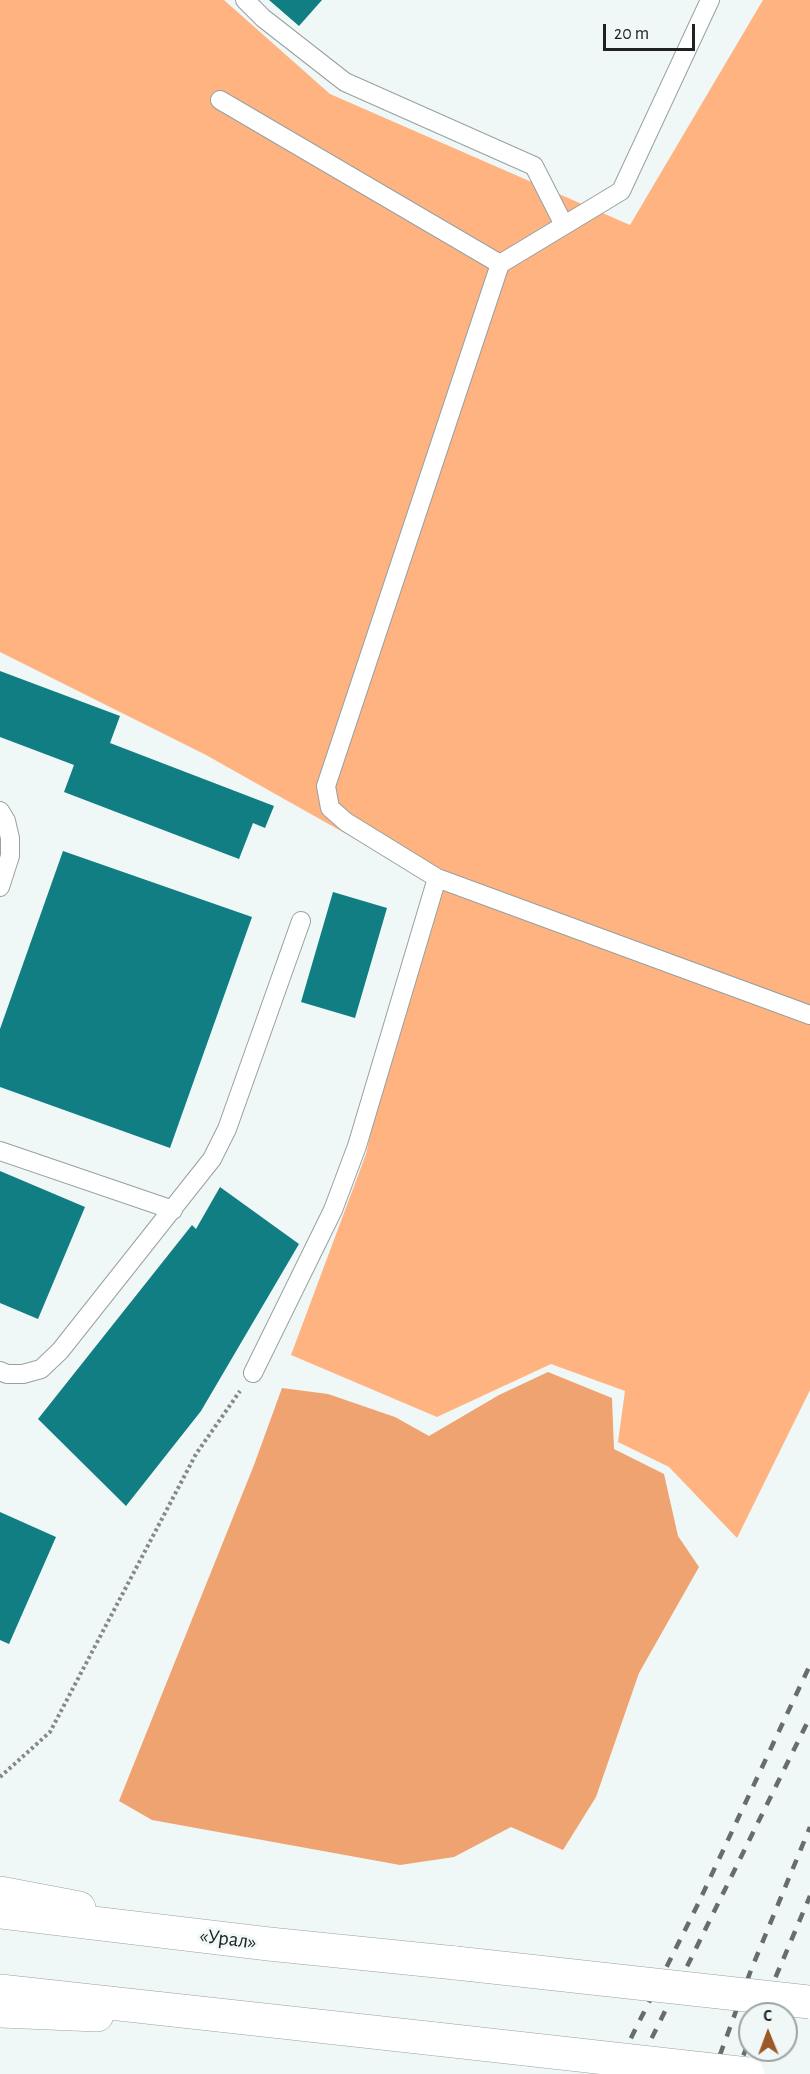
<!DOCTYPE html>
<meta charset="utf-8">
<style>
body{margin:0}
#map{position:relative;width:810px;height:2074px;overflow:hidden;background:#f0f7f7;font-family:"Alegreya Sans",sans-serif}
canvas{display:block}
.north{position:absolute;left:738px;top:2002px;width:60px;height:60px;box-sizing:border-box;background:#f0f7f7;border:2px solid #9da2a2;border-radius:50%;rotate:359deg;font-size:16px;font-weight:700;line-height:24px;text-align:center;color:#202222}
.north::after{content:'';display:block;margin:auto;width:21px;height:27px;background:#9c5928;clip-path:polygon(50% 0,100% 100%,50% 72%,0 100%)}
.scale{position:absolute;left:603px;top:24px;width:92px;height:27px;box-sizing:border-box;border:3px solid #202222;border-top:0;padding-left:8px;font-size:18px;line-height:21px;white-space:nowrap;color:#202222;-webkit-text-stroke:4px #f0f7f7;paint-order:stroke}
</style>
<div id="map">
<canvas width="810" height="2074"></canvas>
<div class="north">С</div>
<div class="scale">20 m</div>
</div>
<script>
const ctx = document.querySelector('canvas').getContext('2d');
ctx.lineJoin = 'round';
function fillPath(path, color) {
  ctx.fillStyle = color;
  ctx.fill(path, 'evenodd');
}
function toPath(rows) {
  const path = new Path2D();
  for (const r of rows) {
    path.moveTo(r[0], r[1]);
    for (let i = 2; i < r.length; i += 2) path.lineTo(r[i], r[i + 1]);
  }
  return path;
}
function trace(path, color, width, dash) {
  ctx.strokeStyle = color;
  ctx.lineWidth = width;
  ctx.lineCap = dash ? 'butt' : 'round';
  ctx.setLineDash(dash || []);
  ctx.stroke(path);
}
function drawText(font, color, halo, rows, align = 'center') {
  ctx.font = font + ' "Alegreya Sans",sans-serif';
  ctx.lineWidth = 6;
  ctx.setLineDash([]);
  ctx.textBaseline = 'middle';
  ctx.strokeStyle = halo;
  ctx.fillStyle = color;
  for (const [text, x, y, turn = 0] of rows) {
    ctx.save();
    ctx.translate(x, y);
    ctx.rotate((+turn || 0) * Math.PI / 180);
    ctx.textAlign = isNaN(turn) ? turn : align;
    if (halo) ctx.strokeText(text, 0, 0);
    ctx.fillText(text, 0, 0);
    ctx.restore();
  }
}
const green = toPath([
 [0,0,224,0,330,94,630,225,763,0,810,0,810,1390,737,1538,669,1467,618,1442,625,1391,551,1364,437,1417,291,1355,366,1154,428,880,206,755,0,652]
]);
const forest = toPath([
 [548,1372,612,1398,614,1449,664,1474,678,1536,699,1567,639,1673,596,1797,563,1850,511,1827,454,1857,400,1865,152,1820,119,1801,254,1465,282,1388,328,1394,395,1417,429,1436,499,1395]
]);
const building = toPath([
 [269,0,322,0,299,26],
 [0,671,120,716,110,743,274,806,265,828,253,823,239,859,64,792,74,765,0,737],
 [63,851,252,917,170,1148,0,1087,0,1029],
 [333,892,387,908,355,1018,301,1002],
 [0,1171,85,1207,38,1319,0,1303],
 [220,1187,299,1244,201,1411,126,1506,38,1419,192,1225,196,1229],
 [0,1512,56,1537,9,1644,0,1640]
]);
const path = toPath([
 [0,1777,50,1732,196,1454,240,1391]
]);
const service = toPath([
 [245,0,263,18,345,82,534,166,564,225],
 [710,0,621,191,500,264,326,786,330,808,346,822,437,878,810,1015],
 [220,100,500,264],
 [0,811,6,821,10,838,10,856,0,887],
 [0,1151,173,1210],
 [0,1371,7,1374,23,1374,41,1369,60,1351,212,1159,227,1129,301,921],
 [253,1373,333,1210,357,1146,437,878]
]);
const primary = toPath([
 [0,1893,79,1908],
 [0,2011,97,2015]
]);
const trunk = toPath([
 [0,1912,269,1944,456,1963],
 [0,1991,436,2039]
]);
const rail = toPath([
 [760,2014,810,1896],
 [613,2074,697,1906,810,1665],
 [634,2074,810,1717],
 [713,2074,751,1970,810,1827],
 [736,2074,750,2039]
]);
const trunkBridge = toPath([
 [456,1963,810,2002],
 [436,2039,748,2074]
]);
const streetNames = [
 ["«Урал»",228,1939,7]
];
fillPath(green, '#ffb381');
fillPath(forest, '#eea371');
fillPath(building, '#107e83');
trace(service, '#99a0a0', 20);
trace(primary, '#99a0a0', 34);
trace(trunk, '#99a0a0', 34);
trace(path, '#848989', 4, [3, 3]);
trace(service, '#fff', 18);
trace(primary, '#fff', 33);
trace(trunk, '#fff', 33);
trace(rail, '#686c6c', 4.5, [10, 10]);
trace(trunkBridge, '#99a0a0', 34, []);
trace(trunkBridge, '#fff', 33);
drawText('21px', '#202222', '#f0f7f7', streetNames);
</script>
